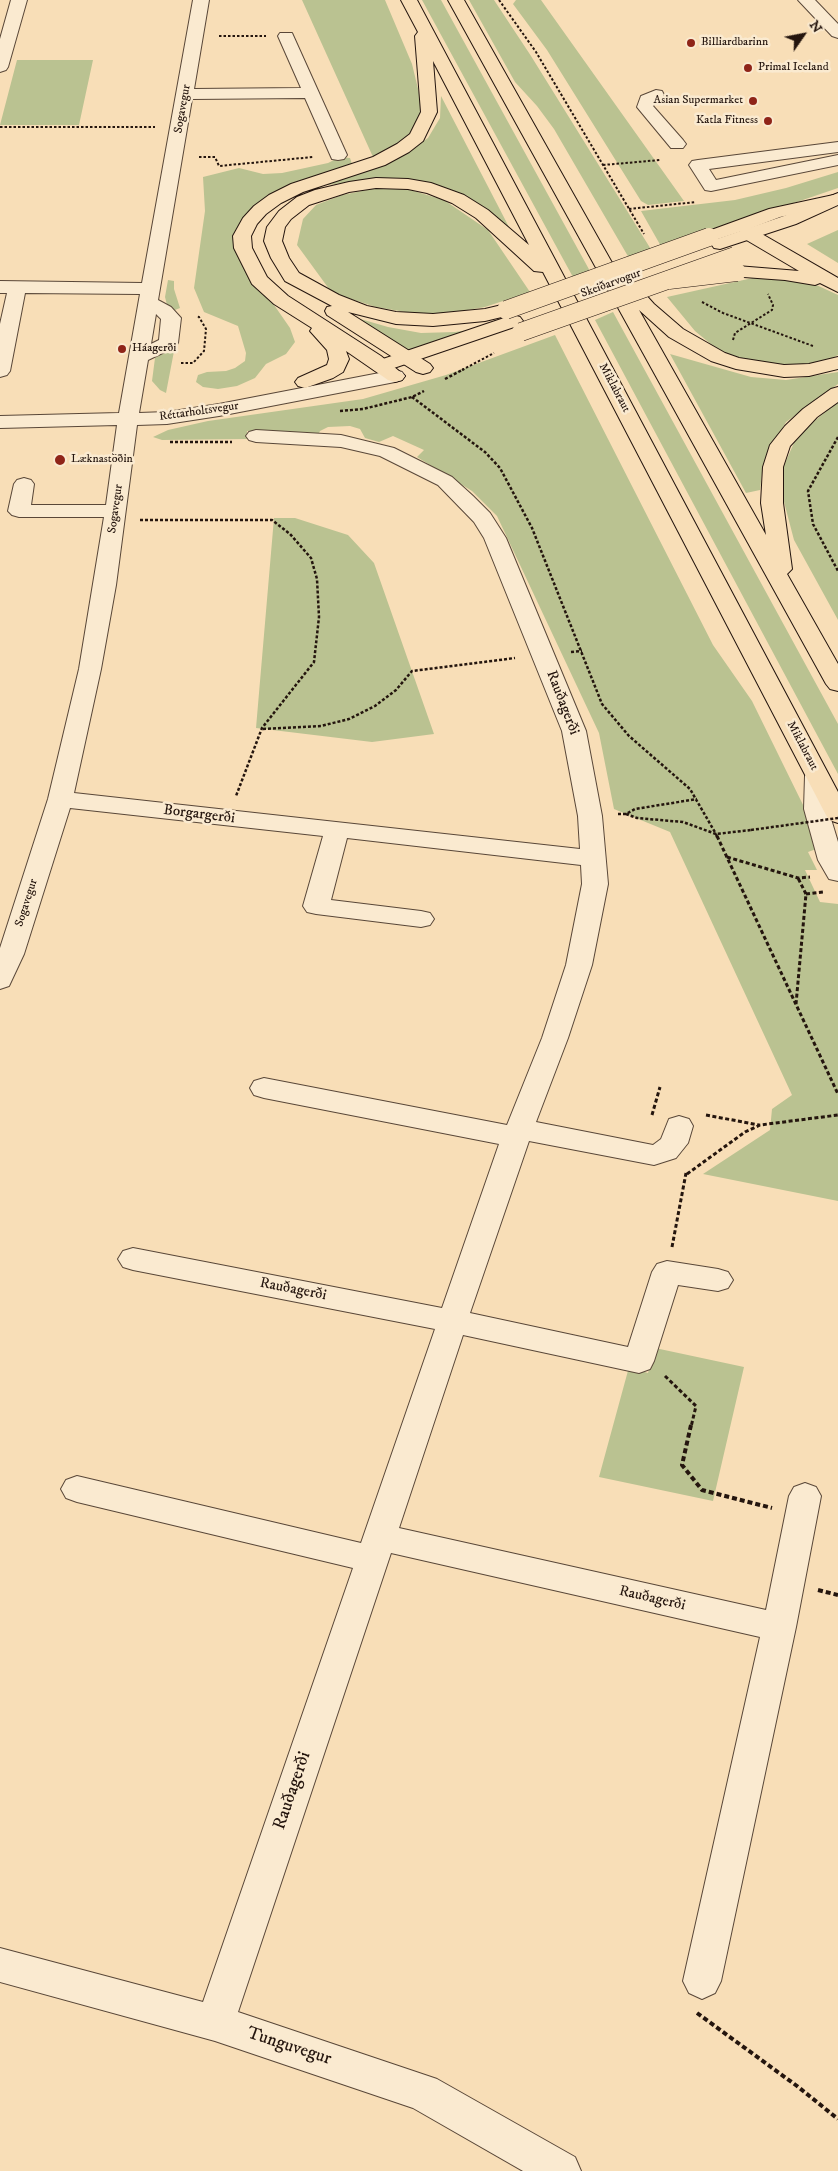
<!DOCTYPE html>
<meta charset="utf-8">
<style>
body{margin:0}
#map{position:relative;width:838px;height:2171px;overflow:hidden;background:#f8deb7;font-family:"IM FELL DW Pica",serif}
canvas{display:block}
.north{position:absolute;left:778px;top:10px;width:50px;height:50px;-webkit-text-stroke:4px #faead0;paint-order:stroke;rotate:57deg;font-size:14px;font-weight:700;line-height:20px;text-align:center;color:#24150e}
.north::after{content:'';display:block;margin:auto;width:18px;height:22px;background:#24150e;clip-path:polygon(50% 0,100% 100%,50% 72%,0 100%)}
</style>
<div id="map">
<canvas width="838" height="2171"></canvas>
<div class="north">N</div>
</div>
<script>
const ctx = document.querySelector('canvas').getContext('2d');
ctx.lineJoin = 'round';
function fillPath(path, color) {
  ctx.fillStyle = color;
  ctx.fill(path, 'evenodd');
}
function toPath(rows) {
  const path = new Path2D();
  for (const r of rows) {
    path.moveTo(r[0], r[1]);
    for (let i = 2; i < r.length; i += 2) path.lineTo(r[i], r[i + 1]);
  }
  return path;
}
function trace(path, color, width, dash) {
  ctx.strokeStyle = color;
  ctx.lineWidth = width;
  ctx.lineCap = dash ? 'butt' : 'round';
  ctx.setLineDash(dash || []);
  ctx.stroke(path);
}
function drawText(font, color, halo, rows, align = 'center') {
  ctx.font = font + ' "IM FELL DW Pica",serif';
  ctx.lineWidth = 5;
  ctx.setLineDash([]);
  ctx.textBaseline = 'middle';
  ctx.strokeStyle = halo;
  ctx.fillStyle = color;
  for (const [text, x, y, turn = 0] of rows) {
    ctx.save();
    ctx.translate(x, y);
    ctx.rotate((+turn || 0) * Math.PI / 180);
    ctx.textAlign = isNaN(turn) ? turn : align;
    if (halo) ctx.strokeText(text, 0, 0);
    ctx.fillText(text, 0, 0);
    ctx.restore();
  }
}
const green = toPath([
 [302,0,385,0,412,64,420,97,421,119,408,137,387,151,373,157],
 [422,0,441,0,591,273,574,279],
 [469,0,494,0,531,56,652,251,629,258,554,129,537,106,515,82],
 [516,0,541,0,684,201,648,205,641,201,547,50,513,4],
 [17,60,93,60,79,125,0,125],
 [441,96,510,229,459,193,403,180,366,180,327,185,325,182,374,169,401,156,428,138,440,118],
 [340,157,350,158,352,164,242,221,272,302,290,328,295,342,286,354,266,364,255,378,237,386,218,389,203,387,196,382,198,375,207,372,226,371,235,368,245,361,246,353,238,326,204,312,194,288,205,211,203,177,239,168,263,174,282,173,328,163],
 [838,172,838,188,662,248,641,211,735,200,786,188],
 [372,189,407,189,444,200,488,230,530,292,485,307,450,313,411,313,376,307,332,293,297,245,303,219,316,205,342,195],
 [838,230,838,263,807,244],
 [757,277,810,282,838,295,838,355,826,361,806,366,764,364,738,358,718,350,695,331,667,297],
 [168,280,174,281,174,289,180,308,175,310,167,305,165,297],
 [613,312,838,724,838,774,595,320],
 [350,316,388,327,421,333,455,332,483,328,407,354],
 [555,335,713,645,752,701,806,811,819,848,808,852,817,870,805,870,820,902,838,904,838,1201,703,1174,770,1130,772,1109,792,1095,670,832,614,809,599,733,497,516,472,491,417,457,424,450,393,436,379,442,365,438,360,429,350,426,328,427,320,431,318,435,247,431,247,439,162,440,153,437,168,430,208,421,363,399,446,375],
 [175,346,166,393,160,390,152,381,155,358],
 [670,354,751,377,786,380,838,372,838,384,786,422,763,464,760,490,746,493],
 [838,401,838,620,794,540,778,479,797,436],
 [274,518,295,518,348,535,374,563,434,734,372,742,256,728],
 [655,1348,744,1367,713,1501,599,1477,629,1367,648,1373]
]);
const pathFar3 = toPath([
 [499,0,536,52,644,234],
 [219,36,266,36],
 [0,127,155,127],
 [199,157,215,157,219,166,313,157],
 [603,165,660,160],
 [629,209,696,202],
 [702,302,723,313,813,346],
 [733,340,735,333,772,310,773,305,768,294],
 [181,363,193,363,204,351,206,329,199,317,196,316],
 [462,370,494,353]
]);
const pathFar2 = toPath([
 [445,379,464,369],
 [412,397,485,452,500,468,532,528,602,704,629,736,690,789,716,834],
 [340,411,363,409,412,397,424,391],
 [838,437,808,491,813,524,838,571],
 [170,442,232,442],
 [140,520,272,520,290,534,311,558,317,579,319,617,314,662,262,728,236,796],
 [571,652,582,651],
 [263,729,321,726,349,719,375,706,396,690,412,671,515,658],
 [618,814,626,814,635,809,697,799],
 [626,814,637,818,683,822,716,834],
 [717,837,716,834,751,830]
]);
const pathFar1 = toPath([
 [717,836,838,1094],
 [727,857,798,878,810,877],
 [806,894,823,892],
 [796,1004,806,894,798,878],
 [652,1115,660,1087],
 [706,1115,759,1125],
 [687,1174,745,1132,760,1125,838,1115],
 [672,1247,686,1173],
 [665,1376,696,1406,691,1427]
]);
const path = toPath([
 [691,1425,682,1465,702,1490,772,1508],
 [818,1590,838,1595],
 [697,2013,797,2086,838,2119]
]);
const minor = toPath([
 [11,0,27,0,8,67,6,70,0,72,0,39,11,0],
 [193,0,209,0,194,89,301,88,278,36,280,33,292,33,347,155,344,159,338,160,332,159,305,98,192,99,158,300,171,307,181,318,178,343,175,347,148,360,139,413,167,412,219,404,395,370,402,372,405,376,402,380,395,382,219,416,167,424,137,425,116,585,101,669,74,793,580,849,578,816,562,731,484,538,474,522,438,485,380,456,341,447,256,442,249,440,246,436,249,432,256,430,341,435,394,448,452,477,473,496,490,513,506,538,586,731,602,816,608,884,592,965,568,1038,536,1122,653,1145,661,1139,669,1119,679,1116,689,1119,693,1126,688,1143,676,1158,654,1165,529,1141,470,1313,628,1347,652,1272,657,1264,667,1261,718,1269,728,1272,733,1280,728,1288,718,1291,678,1285,654,1361,650,1369,639,1373,463,1335,399,1528,766,1610,789,1496,794,1487,805,1483,816,1487,821,1496,796,1627,721,1981,715,1993,702,1999,689,1993,683,1981,760,1637,391,1553,238,2012,437,2079,575,2157,581,2171,523,2171,413,2108,215,2041,0,1982,0,1948,203,2002,353,1568,77,1502,66,1498,61,1489,66,1480,77,1476,361,1543,435,1329,133,1270,123,1267,118,1259,123,1251,133,1248,442,1308,499,1144,264,1098,254,1095,250,1088,254,1081,264,1078,507,1125,542,1038,566,965,582,884,581,865,347,838,331,900,421,911,430,913,434,919,430,925,421,927,316,914,307,912,303,906,323,836,70,808,24,954,9,986,0,989,0,948,48,799,79,669,104,517,19,517,12,515,8,511,14,484,17,480,24,478,31,480,34,484,31,505,106,505,117,425,0,428,0,416,119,413,140,294,25,293,10,371,7,375,0,377,0,324,7,293,0,293,0,281,142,283,193,0],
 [156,314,161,319,159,340,151,344,156,314],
 [798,0,815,0,838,24,838,38,832,36,798,0],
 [656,90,662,91,664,95,655,103,653,106,683,140,686,144,683,148,671,148,637,107,641,96,656,90],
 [838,142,838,152,709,169,716,180,838,155,838,165,711,191,705,190,689,165,692,161,698,160,838,142],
 [817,769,826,771,829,776,828,809,838,842,838,881,829,879,818,860,804,809,805,776,808,771,817,769]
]);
const major = toPath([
 [838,193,838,205,796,224,720,249,714,248,711,244,714,240,784,216,838,193],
 [513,315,520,317,523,321,520,325,388,370,381,372,374,370,371,366,374,362,513,315]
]);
const highway = toPath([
 [401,0,417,0,838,792,838,823,829,820,826,815,543,272,534,271,476,218,452,203,427,193,408,189,376,188,349,192,309,205,291,219,285,227,282,241,289,258,299,273,339,295,367,306,396,312,433,314,485,309,506,304,513,306,515,310,513,314,506,316,485,321,433,326,396,324,348,312,430,364,433,368,430,372,423,374,416,372,327,315,325,311,327,307,332,306,285,281,271,258,264,241,267,227,279,211,297,197,315,190,349,182,376,178,408,179,431,183,464,195,488,210,529,245,433,61,437,112,423,141,409,152,385,165,303,192,281,203,266,214,257,224,251,236,252,248,267,277,288,296,381,356,405,376,402,380,395,382,388,380,346,351,349,359,343,372,333,378,305,388,298,386,295,382,298,378,327,365,329,359,327,350,310,331,312,328,274,304,252,284,234,248,233,236,243,218,254,206,269,195,291,184,373,157,397,144,410,134,421,112,415,36,418,32,401,0],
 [448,0,464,0,624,284,636,284,654,304,683,329,725,353,739,358,784,365,809,364,838,357,838,369,809,376,784,377,736,369,711,361,669,337,639,310,766,535,761,503,763,467,770,445,785,426,803,409,831,389,838,387,838,402,817,417,790,446,783,467,783,503,792,569,787,574,838,664,838,691,830,689,826,684,448,0],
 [838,194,838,204,780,217,749,229,755,230,838,278,838,292,820,283,815,285,785,280,730,276,728,272,730,268,737,266,799,271,743,238,740,234,742,231,709,242,703,241,700,237,703,233,769,209,838,194]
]);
const pathBridge = toPath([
 [751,830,838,818]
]);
const majorBridge = toPath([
 [521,332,735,256]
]);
const highwayBridge = toPath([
 [669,280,737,272],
 [506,310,709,237]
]);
const markers = [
 [691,43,5,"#8f2418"],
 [748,68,5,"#8f2418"],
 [753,101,5,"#8f2418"],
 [768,121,5,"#8f2418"],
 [122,349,5,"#8f2418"],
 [60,460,6,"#8f2418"]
];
const farPoinames = [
 ["Billiardbarinn",701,43],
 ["Primal Iceland",758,68],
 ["Asian Supermarket",743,101,"right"],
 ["Katla Fitness",758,121,"right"],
 ["Háagerði",132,349],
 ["Læknastöðin",71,460]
];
const farStreetnames = [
 ["Sogavegur",183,109,-80],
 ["Skeiðarvogur",611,284,-20],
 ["Miklabraut",614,388,62],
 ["Réttarholtsvegur",199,412,-8],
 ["Sogavegur",116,509,-82],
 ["Miklabraut",802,746,62],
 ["Sogavegur",27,903,-72]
];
const streetNames = [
 ["Rauðagerði",562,703,69],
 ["Borgargerði",199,815,7],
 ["Rauðagerði",293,1290,11],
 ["Rauðagerði",652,1599,13]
];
const nearStreetnames = [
 ["Rauðagerði",293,1791,-71],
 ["Tunguvegur",289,2047,18]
];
fillPath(green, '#bac291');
trace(minor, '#594738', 2);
trace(major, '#24150e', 2);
trace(highway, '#24150e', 2);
trace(pathFar3, '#24150e', 2, [2.5, 2]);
trace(pathFar2, '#24150e', 2.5, [3, 2]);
trace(pathFar1, '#24150e', 3, [4, 2.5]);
trace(path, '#24150e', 4, [5, 3]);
fillPath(minor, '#faead0');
fillPath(major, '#f8deb7');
fillPath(highway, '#f8deb7');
trace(majorBridge, '#24150e', 19, []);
trace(highwayBridge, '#24150e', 19, []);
trace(pathBridge, '#24150e', 2.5, [3, 2]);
trace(majorBridge, '#f8deb7', 18);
trace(highwayBridge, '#f8deb7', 18);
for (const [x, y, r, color] of markers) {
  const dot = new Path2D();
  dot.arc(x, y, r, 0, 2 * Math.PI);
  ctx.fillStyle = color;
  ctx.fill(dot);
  trace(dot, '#faead0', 2);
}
drawText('12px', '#24150e', '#faead0', farPoinames, 'left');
drawText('12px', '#24150e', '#faead0', farStreetnames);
drawText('15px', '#24150e', '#faead0', streetNames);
drawText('18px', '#24150e', '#faead0', nearStreetnames);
</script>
